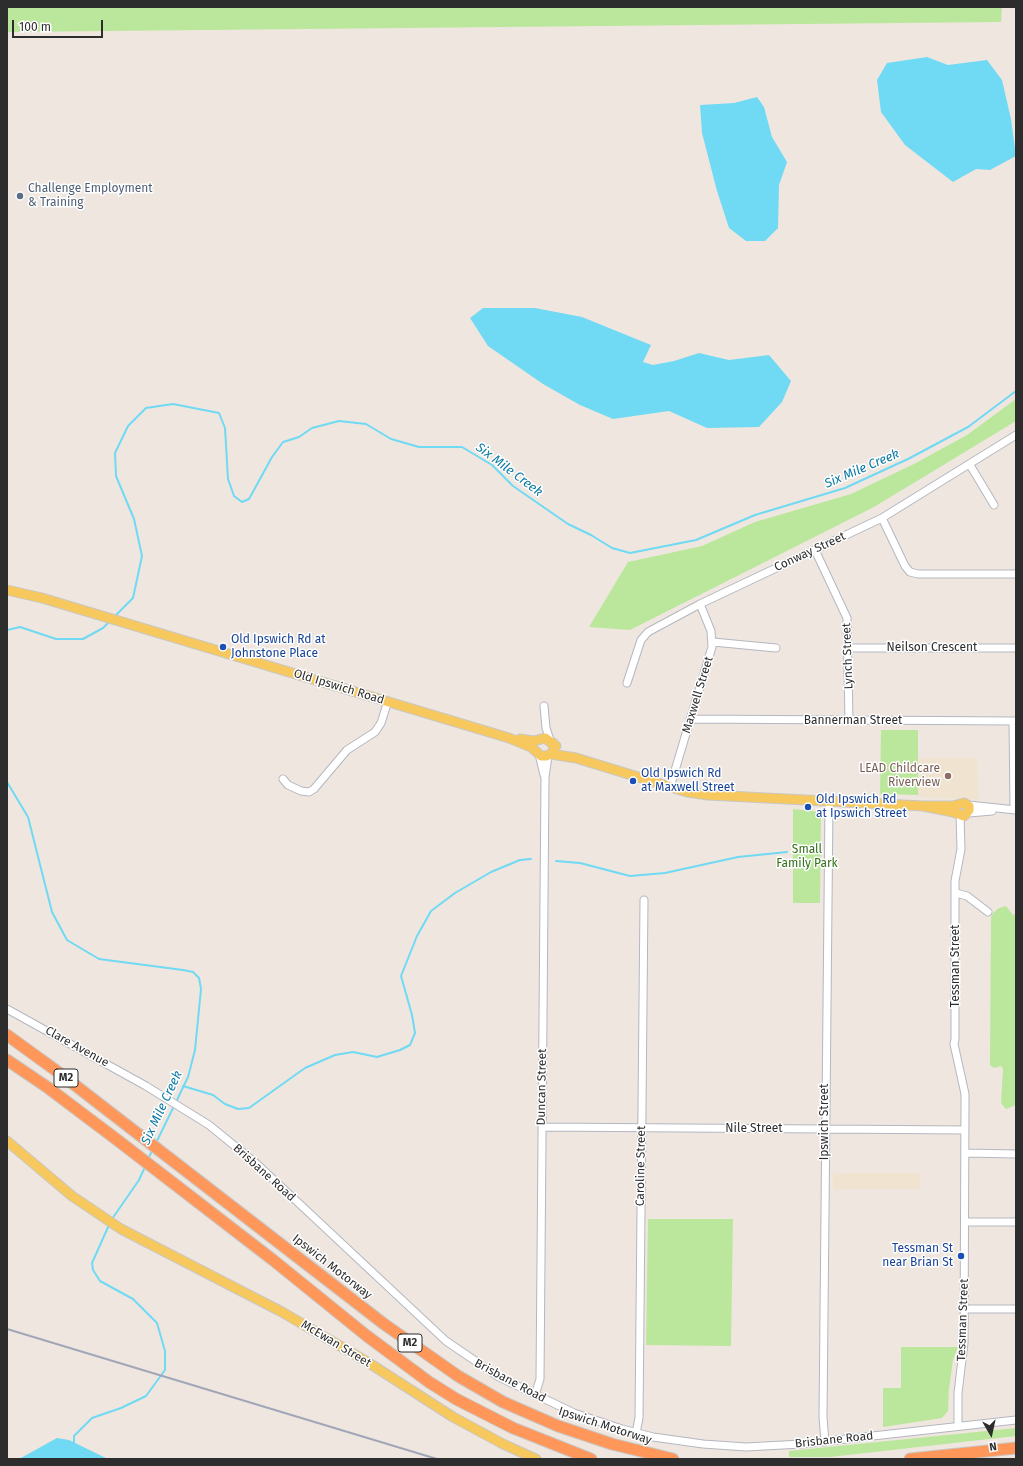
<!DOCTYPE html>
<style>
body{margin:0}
#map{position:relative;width:1023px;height:1466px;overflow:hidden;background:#efe7df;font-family:"Fira Sans",sans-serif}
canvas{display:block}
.frame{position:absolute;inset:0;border:8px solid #2d2d2d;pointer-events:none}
.north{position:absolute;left:971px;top:1414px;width:40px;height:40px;-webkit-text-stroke:3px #fff;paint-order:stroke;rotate:171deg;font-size:11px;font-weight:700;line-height:16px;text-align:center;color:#2d2d2d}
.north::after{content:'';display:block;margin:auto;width:14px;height:18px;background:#2d2d2d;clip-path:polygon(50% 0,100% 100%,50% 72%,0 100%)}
.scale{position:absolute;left:12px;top:20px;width:91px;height:18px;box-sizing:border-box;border:2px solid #2d2d2d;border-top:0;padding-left:5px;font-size:12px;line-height:14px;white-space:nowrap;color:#2d2d2d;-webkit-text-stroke:3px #fff;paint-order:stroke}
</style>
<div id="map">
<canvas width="1023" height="1466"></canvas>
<div class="frame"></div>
<div class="north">N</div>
<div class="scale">100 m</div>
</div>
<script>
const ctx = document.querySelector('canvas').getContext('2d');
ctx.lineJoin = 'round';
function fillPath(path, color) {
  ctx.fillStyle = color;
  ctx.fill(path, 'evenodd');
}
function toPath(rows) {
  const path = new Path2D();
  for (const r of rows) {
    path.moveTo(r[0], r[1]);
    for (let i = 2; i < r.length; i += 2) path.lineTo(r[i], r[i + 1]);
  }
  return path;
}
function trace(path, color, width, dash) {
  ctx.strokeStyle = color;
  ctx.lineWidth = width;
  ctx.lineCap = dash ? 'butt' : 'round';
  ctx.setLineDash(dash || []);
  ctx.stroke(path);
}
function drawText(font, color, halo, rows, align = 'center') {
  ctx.font = font + ' "Fira Sans",sans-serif';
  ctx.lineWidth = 3;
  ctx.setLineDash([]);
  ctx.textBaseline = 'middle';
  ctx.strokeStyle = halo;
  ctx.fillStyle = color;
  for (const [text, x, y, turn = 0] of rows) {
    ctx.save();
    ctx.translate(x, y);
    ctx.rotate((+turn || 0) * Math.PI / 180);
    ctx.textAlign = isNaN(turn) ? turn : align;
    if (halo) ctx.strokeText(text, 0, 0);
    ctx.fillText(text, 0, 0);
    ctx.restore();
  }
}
const education = toPath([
 [918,758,977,758,978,800,918,797],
 [833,1173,920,1173,920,1189,833,1189]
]);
const green = toPath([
 [7,7,1002,7,1001,22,7,32],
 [1016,399,1016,421,874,507,630,630,589,627,628,562,702,546,755,522,851,494,914,464,967,435],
 [881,730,918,730,918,795,880,794],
 [793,809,821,812,820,903,793,903],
 [1006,906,1013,915,1016,914,1016,1105,1006,1109,1001,1103,1003,1069,1001,1066,994,1068,990,1065,991,918,993,913,999,908],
 [648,1219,733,1219,731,1346,646,1345],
 [901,1347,958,1347,953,1360,949,1389,948,1411,942,1418,883,1427,883,1388,901,1388],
 [1016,1428,1016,1436,830,1457,789,1457,789,1451]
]);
const water = toPath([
 [927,57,948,65,987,60,1002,80,1011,119,1016,156,990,170,976,169,953,182,905,145,881,112,877,80,887,63],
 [757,97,764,107,772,137,787,162,779,185,778,228,765,241,746,241,729,228,717,191,702,133,700,105,734,103],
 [483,308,535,308,582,317,651,345,643,362,653,365,674,361,699,353,729,360,769,355,791,381,782,402,759,427,707,428,669,411,613,419,580,405,543,384,488,346,470,318],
 [57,1438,69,1440,108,1459,19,1459]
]);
const stream = toPath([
 [114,617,133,598,142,556,134,519,116,476,115,453,128,426,146,408,173,404,219,413,225,428,228,479,234,496,242,502,249,499,272,457,283,442,299,437,312,428,339,421,366,424,391,439,419,447,462,447,492,465,513,486,568,524,591,535,612,548,630,553,696,540,755,515,845,488,908,459,968,427,1016,391],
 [7,630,20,627,56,639,83,639,103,628,110,621],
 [7,782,28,817,52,912,67,940,99,959,183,970,193,972,199,978,201,989,195,1050,188,1077,176,1102],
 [556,861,580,863,630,876,665,873,738,857,787,852],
 [183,1086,213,1095,225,1104,238,1109,249,1108,305,1068,335,1055,353,1052,377,1057,400,1050,410,1045,415,1033,412,1015,401,976,417,936,431,911,455,893,491,872,520,860,531,859],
 [156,1143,174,1106],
 [148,1159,152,1151],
 [112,1219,139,1180,145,1167],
 [74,1444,74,1436,92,1418,121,1408,146,1396,165,1370,165,1351,157,1323,133,1299,100,1281,93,1270,92,1263,109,1225]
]);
const minor = toPath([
 [970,465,994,505],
 [882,518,905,566,910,572,918,574,1016,574],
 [815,550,847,618,849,721],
 [713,642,776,648],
 [849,648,1016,648],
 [627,683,641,640,648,632,700,604,882,518,1016,435],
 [544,706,546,728,550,740],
 [690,719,1016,721],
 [1013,721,1014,810],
 [539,754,544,775],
 [283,779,288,785,301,791,309,792,314,789,347,750,375,732,381,723,388,701],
 [670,787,712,647,711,631,700,604],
 [968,805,1016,810],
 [969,813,992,811],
 [956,893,967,896,988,912],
 [7,1009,146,1086,209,1125,258,1165,446,1341,499,1377,574,1413,622,1429,653,1437,703,1444,746,1447,801,1444,1016,1420],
 [542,1127,965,1130],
 [965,1153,1016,1154],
 [965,1222,1016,1222],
 [964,1309,1016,1309],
 [535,1395,540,1379,545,777,548,756],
 [958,1426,958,1393,964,1343,965,1103,965,1094,954,1044,955,1039,955,881,961,849,960,814],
 [636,1433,639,1418,644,900],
 [825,1442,823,1417,829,802]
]);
const major = toPath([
 [7,590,42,598,509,738,531,747,541,756,546,756,551,754,554,749,553,743],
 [520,739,534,741,545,738,556,746],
 [551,754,576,758,687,792,708,795,923,806,953,806,964,803,969,806,969,810,964,816,953,812,923,806],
 [7,1141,72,1196,121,1229,282,1312,369,1363,453,1417,503,1444,536,1459]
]);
const highway = toPath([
 [7,1035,58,1072,384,1324,458,1376,503,1402,558,1426,612,1444,673,1459],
 [7,1060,47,1087,116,1139,273,1260,367,1336,429,1382,456,1399,513,1428,591,1459],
 [910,1459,1016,1448]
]);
const rail = toPath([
 [7,1329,437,1459]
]);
const markers = [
 [20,196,4,"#5c6f8a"],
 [223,647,4,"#1a4fb4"],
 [948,776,4,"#8d6e63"],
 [633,781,4,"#1a4fb4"],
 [808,807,4,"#1a4fb4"],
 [961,1256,4,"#1a4fb4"]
];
const shields = [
 [66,1078,24],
 [410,1343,24]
];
const shieldNames = [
 ["M2",66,1078],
 ["M2",410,1343]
];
const serviceNames = [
 ["Challenge Employment",28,189],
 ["& Training",28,203]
];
const streetNames = [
 ["Conway Street",810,552,-25],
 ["Neilson Crescent",932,648],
 ["Lynch Street",848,656,-92],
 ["Old Ipswich Road",339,687,17],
 ["Maxwell Street",698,695,-73],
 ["Bannerman Street",853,721],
 ["Tessman Street",956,966,-90],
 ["Clare Avenue",77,1047,29],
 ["Duncan Street",542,1087,-89],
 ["Ipswich Street",825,1122,-90],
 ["Nile Street",754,1129],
 ["Caroline Street",641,1166,-89],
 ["Brisbane Road",264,1173,42],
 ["Ipswich Motorway",332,1267,38],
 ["Tessman Street",963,1320,-88],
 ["McEwan Street",336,1344,31],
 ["Brisbane Road",510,1381,28],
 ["Ipswich Motorway",605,1426,18],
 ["Brisbane Road",834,1440,-6]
];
const transitNames = [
 ["Old Ipswich Rd at",231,640],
 ["Johnstone Place",231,654],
 ["Old Ipswich Rd",641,774],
 ["at Maxwell Street",641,788],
 ["Old Ipswich Rd",816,800],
 ["at Ipswich Street",816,814],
 ["Tessman St",953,1249,"right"],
 ["near Brian St",953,1263,"right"]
];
const educationNames = [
 ["LEAD Childcare",940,769],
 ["Riverview",940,783]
];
const parkNames = [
 ["Small",807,850],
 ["Family Park",807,864]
];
const waterNames = [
 ["Six Mile Creek",862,469,-23],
 ["Six Mile Creek",509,470,37],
 ["Six Mile Creek",162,1108,-65]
];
fillPath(education, '#f0e3cf');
fillPath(green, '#bae79b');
fillPath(water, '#70d9f3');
trace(stream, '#70d9f3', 2);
trace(minor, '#b3b7c1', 9);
trace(major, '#c8c8c8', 11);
trace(highway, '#c8c8c8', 13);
trace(minor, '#fff', 7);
trace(major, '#f6c85d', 9);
trace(highway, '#ff965a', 11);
trace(rail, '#a1a6b8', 2);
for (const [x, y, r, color] of markers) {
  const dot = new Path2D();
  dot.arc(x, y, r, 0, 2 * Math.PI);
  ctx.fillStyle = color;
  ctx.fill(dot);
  trace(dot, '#fff', 1.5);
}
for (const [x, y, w] of shields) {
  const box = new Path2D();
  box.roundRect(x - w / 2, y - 9, w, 18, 3);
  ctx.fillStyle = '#fff';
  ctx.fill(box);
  trace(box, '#2d2d2d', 1);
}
drawText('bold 11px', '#2d2d2d', null, shieldNames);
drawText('12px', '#4e5e75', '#fff', serviceNames, 'left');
drawText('12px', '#2d2d2d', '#fff', streetNames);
drawText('12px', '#164399', '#fff', transitNames, 'left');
drawText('12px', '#785e54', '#fff', educationNames, 'right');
drawText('12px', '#306f18', '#fff', parkNames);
drawText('italic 13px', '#097aa5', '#fff', waterNames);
</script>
